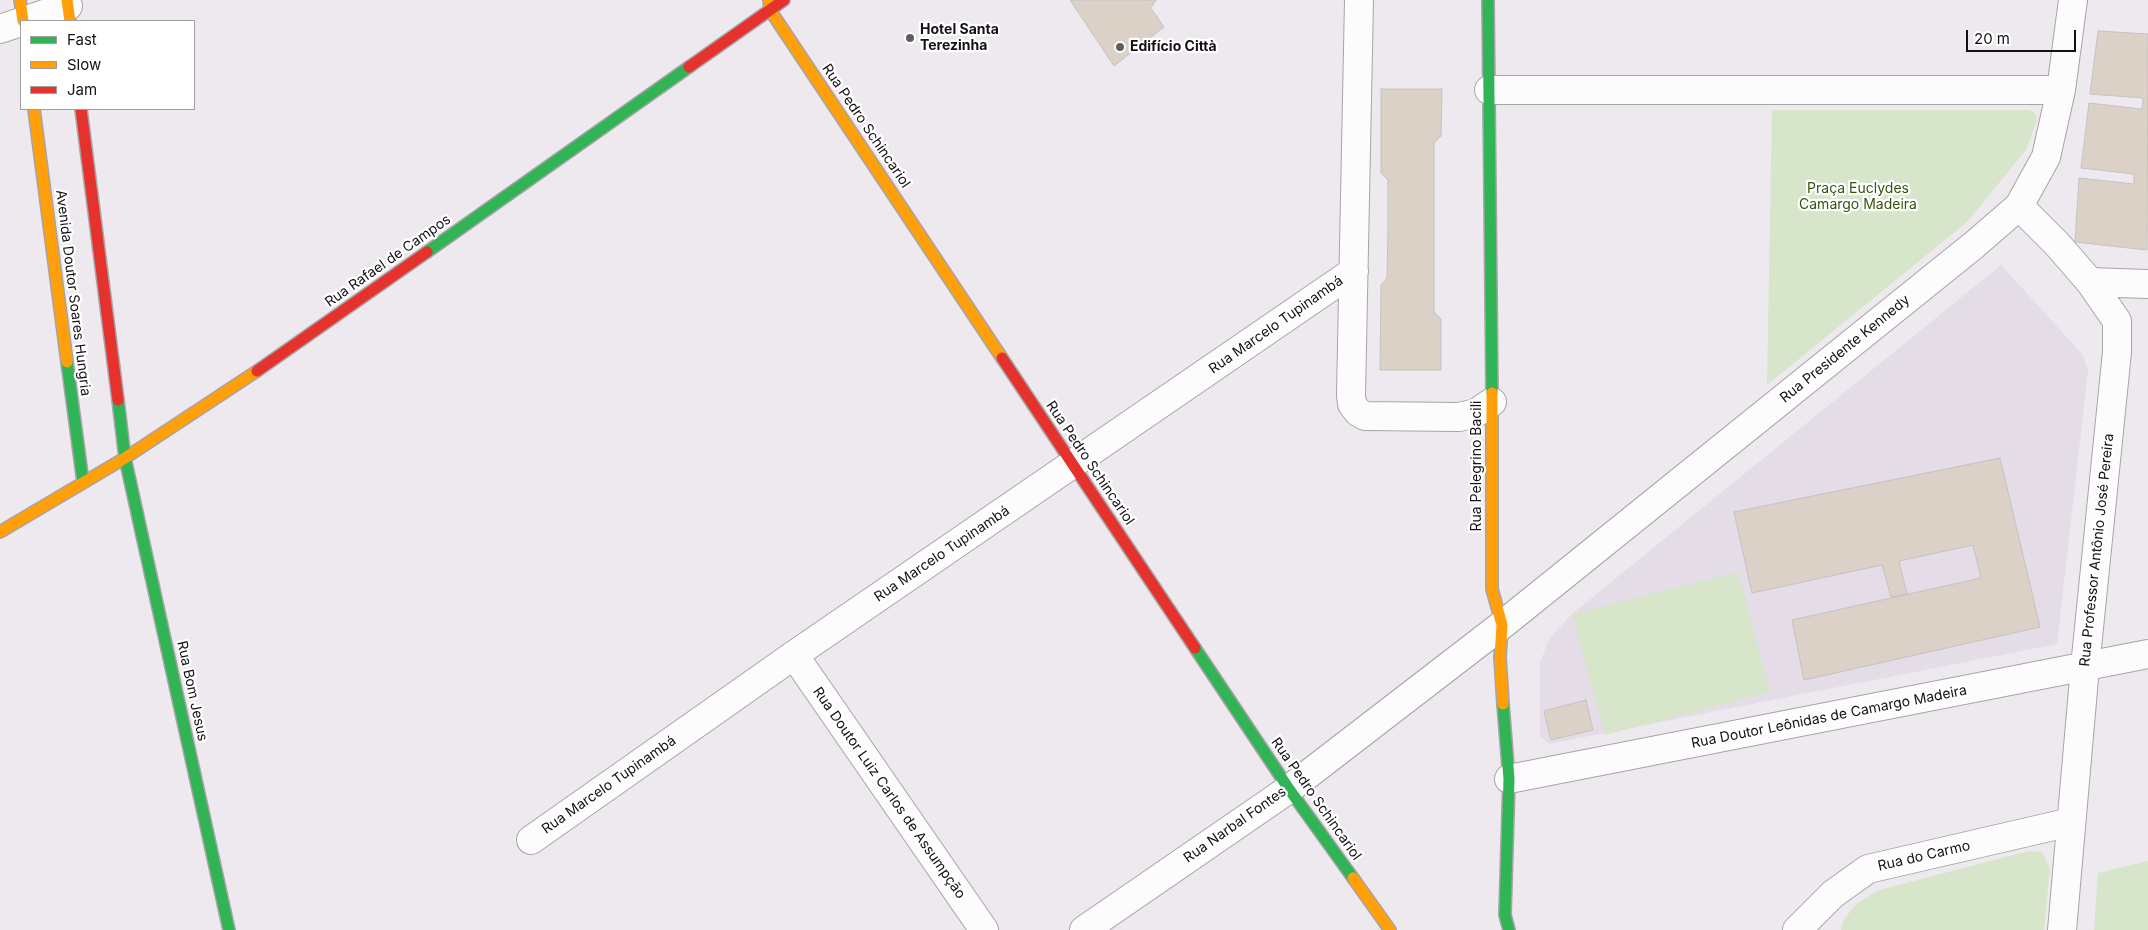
<!DOCTYPE html>
<meta charset="utf-8">
<style>
body{margin:0}
#map{position:relative;width:2148px;height:930px;overflow:hidden;background:#ede9ee;font-family:Inter,sans-serif}
canvas{display:block}
.legend{position:absolute;left:20px;top:20px;width:175px;height:90px;box-sizing:border-box;background:#fff;border:1px solid #a1a0a1;margin:0;padding:6px 9px;list-style:none;font-size:15px;color:#131114}
.legend li{display:flex;align-items:center;gap:10px;height:25px}
.legend b{width:25px;border:1px solid #a1a0a1}
.scale{position:absolute;left:1966px;top:30px;width:110px;height:22px;box-sizing:border-box;border:2px solid #131114;border-top:0;padding-left:6px;font-size:15px;line-height:18px;white-space:nowrap;color:#131114;-webkit-text-stroke:4px #fff;paint-order:stroke}
</style>
<div id="map">
<canvas width="2148" height="930"></canvas>
<ul class="legend">
<li><b style="height:6px;background:#30b455"></b>Fast</li>
<li><b style="height:6px;background:#ff9f0a"></b>Slow</li>
<li><b style="height:6px;background:#e5322d"></b>Jam</li>
</ul>
<div class="scale">20 m</div>
</div>
<script>
const ctx = document.querySelector('canvas').getContext('2d');
ctx.lineJoin = 'round';
function fillPath(path, color) {
  ctx.fillStyle = color;
  ctx.fill(path, 'evenodd');
}
function toPath(rows) {
  const path = new Path2D();
  for (const r of rows) {
    path.moveTo(r[0], r[1]);
    for (let i = 2; i < r.length; i += 2) path.lineTo(r[i], r[i + 1]);
  }
  return path;
}
function trace(path, color, width, dash) {
  ctx.strokeStyle = color;
  ctx.lineWidth = width;
  ctx.lineCap = dash ? 'butt' : 'round';
  ctx.setLineDash(dash || []);
  ctx.stroke(path);
}
function drawText(font, color, halo, rows, align = 'center') {
  ctx.font = font + ' Inter,sans-serif';
  ctx.lineWidth = 4.5;
  ctx.setLineDash([]);
  ctx.textBaseline = 'middle';
  ctx.strokeStyle = halo;
  ctx.fillStyle = color;
  for (const [text, x, y, turn = 0] of rows) {
    ctx.save();
    ctx.translate(x, y);
    ctx.rotate((+turn || 0) * Math.PI / 180);
    ctx.textAlign = isNaN(turn) ? turn : align;
    if (halo) ctx.strokeText(text, 0, 0);
    ctx.fillText(text, 0, 0);
    ctx.restore();
  }
}
const built = toPath([
 [2001,265,2083,355,2088,370,2057,644,1549,744,1540,736,1540,663,1549,639,1572,614]
]);
const green = toPath([
 [1772,110,2029,110,2035,113,2037,120,2026,150,1967,222,1767,385],
 [1738,572,1770,692,1605,735,1572,614],
 [2029,851,2042,852,2050,868,2044,930,1841,930,1843,921,1855,905,1879,890],
 [2148,861,2148,930,2094,930,2098,873]
]);
const building = toPath([
 [1070,0,1156,0,1151,8,1164,27,1114,66,1070,0],
 [2098,31,2148,34,2147,250,2075,242,2079,178,2134,184,2134,174,2081,168,2089,103,2142,109,2143,98,2090,94,2098,31],
 [1381,89,1442,89,1441,136,1434,143,1434,312,1441,319,1441,370,1380,370,1381,285,1387,278,1388,230,1388,180,1381,173,1381,89],
 [2000,458,2040,627,1804,680,1792,620,1981,578,1973,545,1899,561,1907,594,1891,597,1882,565,1752,593,1734,512,2000,458],
 [1586,700,1593,730,1551,740,1544,711,1586,700]
]);
const street = toPath([
 [1359,0,1351,395,1352,404,1358,412,1365,416,1459,417,1476,413,1492,402],
 [0,29,68,6],
 [1489,90,2061,90],
 [2019,206,2057,244,2090,282,2117,321,2117,352,2085,667,2062,930],
 [2090,282,2148,284],
 [794,655,984,930],
 [1509,779,2148,654],
 [531,840,794,655,1354,271],
 [1084,930,1289,789,1502,625,1974,245,2019,206,2046,157,2061,90,2073,0],
 [1797,930,1833,894,1868,869,2071,822]
]);
const fast = toPath([
 [1488,0,1492,393],
 [427,252,689,67],
 [67,362,83,482],
 [118,400,125,458,229,930],
 [1195,648,1289,789,1353,878],
 [1503,704,1509,779,1505,915,1509,930]
]);
const slow = toPath([
 [20,0,23,21],
 [67,0,70,21],
 [769,0,770,10,1002,358],
 [34,109,67,362],
 [1492,393,1492,589,1502,625,1500,657,1503,704],
 [0,532,125,458,257,371],
 [1353,878,1390,930]
]);
const jam = toPath([
 [689,67,784,0],
 [81,109,118,400],
 [1002,358,1195,648],
 [257,371,427,252]
]);
const markers = [
 [910,38,5,"#5f5d60"],
 [1120,47,5,"#5f5d60"]
];
const poiNames = [
 ["Hotel Santa",920,30],
 ["Terezinha",920,46],
 ["Edifício Città",1130,47]
];
const streetNames = [
 ["Rua Pedro Schincariol",866,126,56],
 ["Rua Rafael de Campos",388,261,-35],
 ["Avenida Doutor Soares Hungria",73,293,83],
 ["Rua Marcelo Tupinambá",1276,325,-35],
 ["Rua Presidente Kennedy",1845,349,-39],
 ["Rua Pedro Schincariol",1090,463,56],
 ["Rua Pelegrino Bacili",1477,466,-90],
 ["Rua Professor Antônio José Pereira",2097,550,-84],
 ["Rua Marcelo Tupinambá",942,554,-34],
 ["Rua Bom Jesus",192,691,78],
 ["Rua Doutor Leônidas de Camargo Madeira",1829,717,-11],
 ["Rua Marcelo Tupinambá",609,785,-35],
 ["Rua Doutor Luiz Carlos de Assumpção",889,793,55],
 ["Rua Pedro Schincariol",1316,799,55],
 ["Rua Narbal Fontes",1235,825,-35],
 ["Rua do Carmo",1924,856,-13]
];
const parkNames = [
 ["Praça Euclydes",1858,189],
 ["Camargo Madeira",1858,205]
];
fillPath(built, '#e4dce7');
fillPath(green, '#d7e5ca');
fillPath(building, '#dcd1c7');
trace(building, '#c5c2c3', 1);
trace(street, '#a7a4a8', 30);
trace(fast, '#a7a4a8', 14);
trace(slow, '#a7a4a8', 14);
trace(jam, '#a7a4a8', 14);
trace(street, '#fcfcfc', 28);
trace(fast, '#30b455', 11);
trace(slow, '#ff9f0a', 11);
trace(jam, '#e5322d', 11);
for (const [x, y, r, color] of markers) {
  const dot = new Path2D();
  dot.arc(x, y, r, 0, 2 * Math.PI);
  ctx.fillStyle = color;
  ctx.fill(dot);
  trace(dot, '#fff', 2);
}
drawText('bold 14px', '#131114', '#fff', poiNames, 'left');
drawText('14px', '#131114', '#fff', streetNames);
drawText('14px', '#34540c', '#fff', parkNames);
</script>
